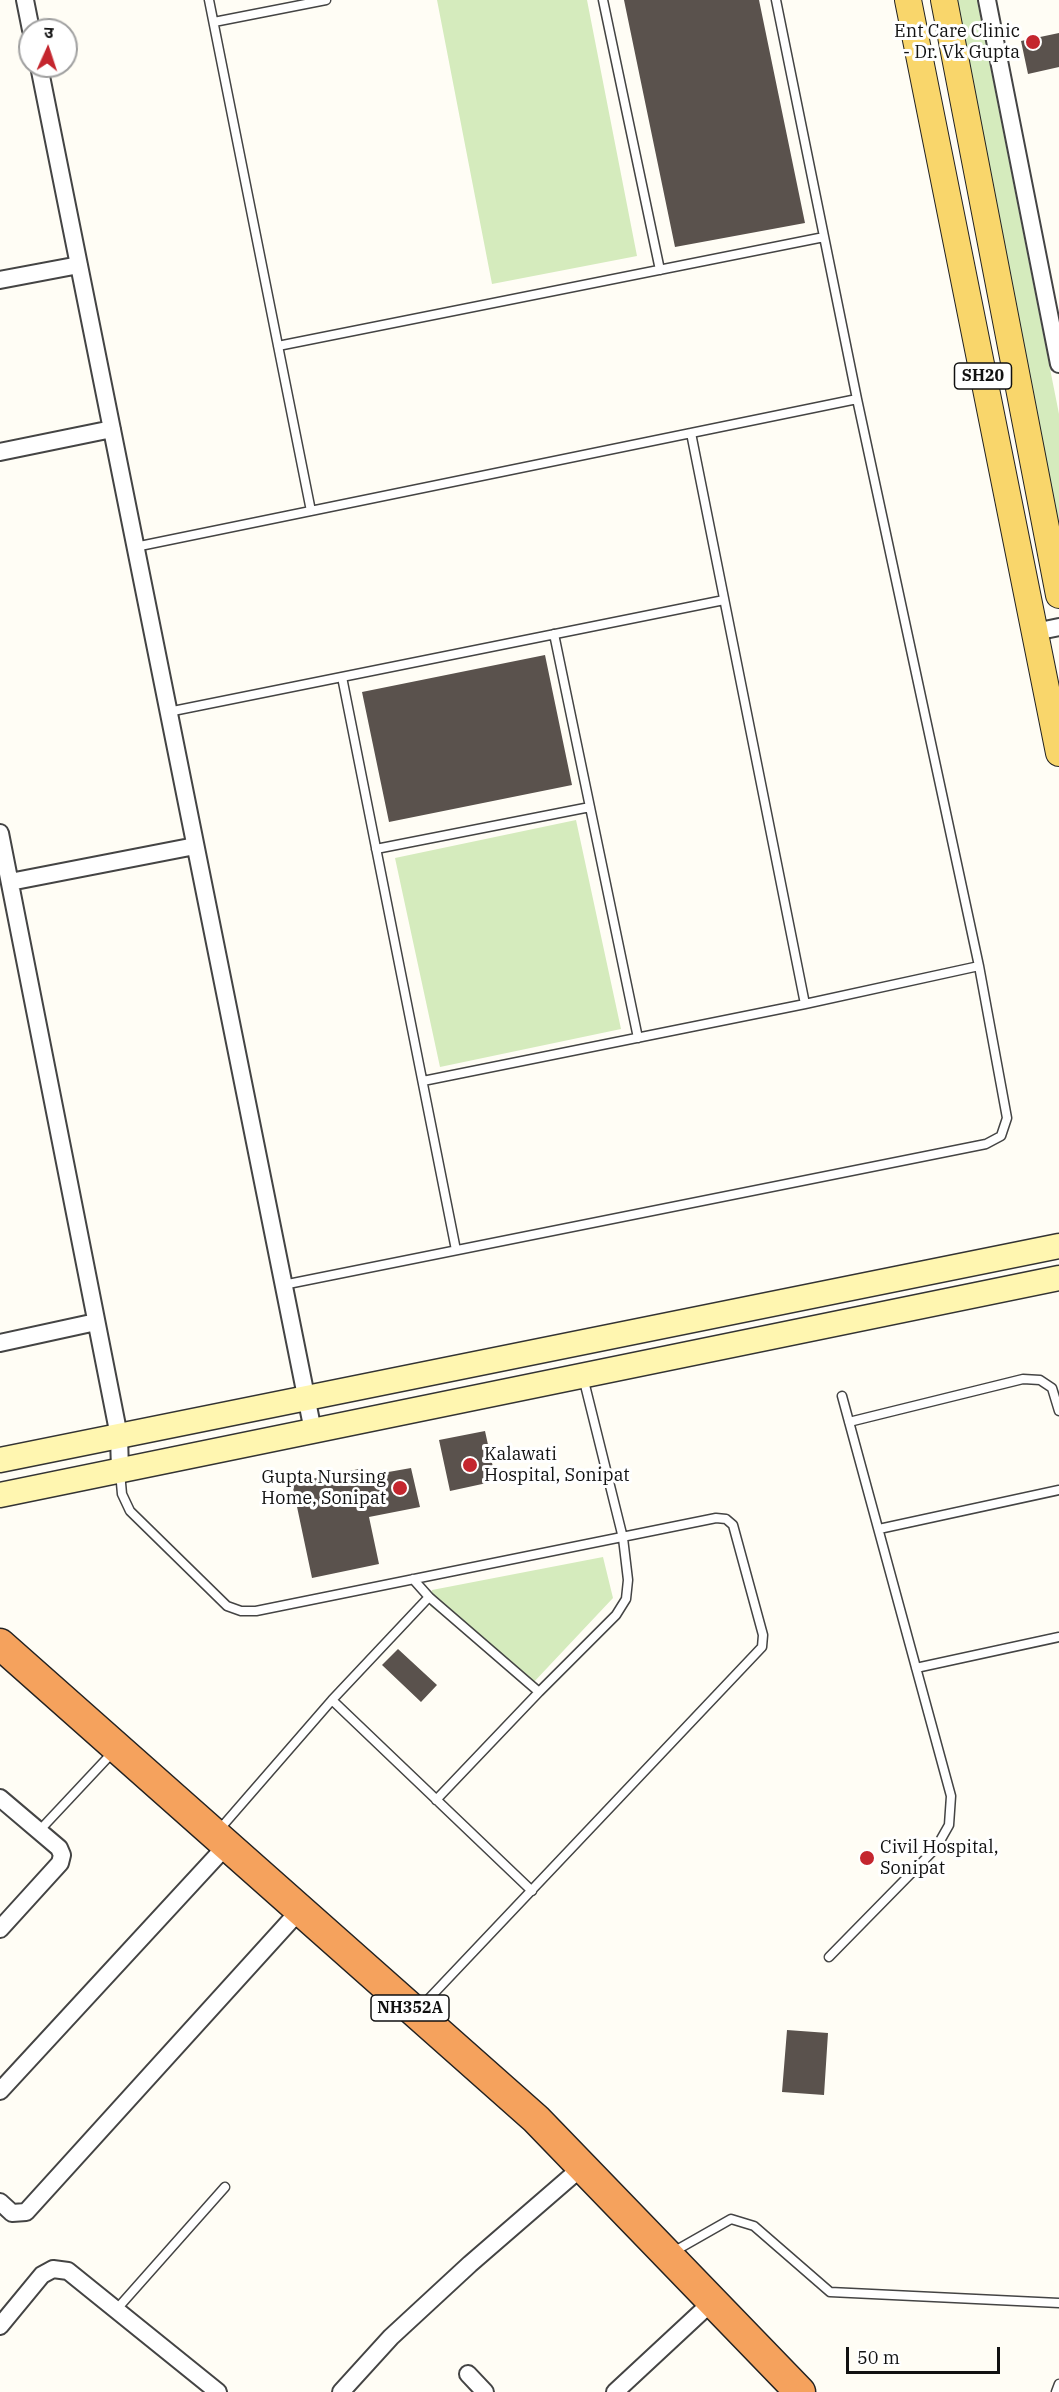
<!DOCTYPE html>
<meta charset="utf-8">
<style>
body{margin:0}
#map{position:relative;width:1059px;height:2392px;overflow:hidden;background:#fffdf5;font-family:"IBM Plex Serif","Noto Sans Devanagari",serif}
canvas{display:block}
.north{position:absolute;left:18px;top:18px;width:60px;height:60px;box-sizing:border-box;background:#fff;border:2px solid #a0a0a0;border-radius:50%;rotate:3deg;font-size:16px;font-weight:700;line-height:24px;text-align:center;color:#111}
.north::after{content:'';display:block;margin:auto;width:21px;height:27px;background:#c4262e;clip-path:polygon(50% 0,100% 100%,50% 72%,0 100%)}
.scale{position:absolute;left:846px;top:2347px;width:154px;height:27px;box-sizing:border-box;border:3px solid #111;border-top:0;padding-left:8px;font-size:18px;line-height:21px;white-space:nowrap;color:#111;-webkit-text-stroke:4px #fff;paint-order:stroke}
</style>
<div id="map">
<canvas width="1059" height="2392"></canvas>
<div class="north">उ</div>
<div class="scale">50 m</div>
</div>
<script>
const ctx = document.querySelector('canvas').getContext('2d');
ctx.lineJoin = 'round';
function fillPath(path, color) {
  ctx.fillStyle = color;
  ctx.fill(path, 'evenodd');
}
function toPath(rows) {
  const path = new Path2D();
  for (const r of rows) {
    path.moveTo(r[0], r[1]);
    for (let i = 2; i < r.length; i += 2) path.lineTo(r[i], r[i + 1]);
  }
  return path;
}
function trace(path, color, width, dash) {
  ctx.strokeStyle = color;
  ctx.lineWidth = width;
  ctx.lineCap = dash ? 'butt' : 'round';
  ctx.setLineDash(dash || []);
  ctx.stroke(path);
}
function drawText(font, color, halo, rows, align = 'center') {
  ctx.font = font + ' "IBM Plex Serif",serif';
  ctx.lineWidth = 6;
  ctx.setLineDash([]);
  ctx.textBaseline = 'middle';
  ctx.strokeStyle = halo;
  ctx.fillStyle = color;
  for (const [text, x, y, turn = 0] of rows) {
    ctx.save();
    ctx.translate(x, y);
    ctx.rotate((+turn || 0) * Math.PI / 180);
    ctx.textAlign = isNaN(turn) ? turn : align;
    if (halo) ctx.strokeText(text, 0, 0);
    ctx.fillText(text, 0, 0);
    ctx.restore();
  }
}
const green = toPath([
 [437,0,587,0,637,256,492,284],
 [952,0,977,0,1059,414,1059,544],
 [576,820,621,1029,440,1067,395,858],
 [603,1557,613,1598,532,1684,430,1606,432,1590]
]);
const building = toPath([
 [624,0,759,0,805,223,675,247],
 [1059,33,1059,67,1028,74,1021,41],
 [545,655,572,785,389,822,362,692],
 [485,1431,496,1481,450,1491,439,1440],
 [411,1468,420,1507,369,1517,379,1564,312,1578,292,1483,359,1469,360,1477],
 [398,1649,437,1685,421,1702,382,1665],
 [787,2030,828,2033,824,2095,782,2092]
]);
const lane = toPath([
 [209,0,311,511],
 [603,0,660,270],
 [214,22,326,0],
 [278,346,824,237],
 [691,433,805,1004],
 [135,547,857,399],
 [554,634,638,1038],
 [342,677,456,1250],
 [168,712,724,600],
 [376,849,590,807],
 [423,1081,805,1004,979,966],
 [283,1285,986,1144,1001,1136,1007,1118,979,966,857,399,776,0],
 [849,1422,1023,1379,1040,1380,1052,1388,1059,1411],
 [120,1472,122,1494,130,1511,227,1606,241,1611,256,1611,716,1518,726,1519,733,1525,763,1635,762,1647,420,2008],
 [879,1529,1059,1490],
 [429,1597,539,1692],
 [916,1668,1059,1637],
 [332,1700,532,1891],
 [436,1800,539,1692,616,1615,626,1599,628,1580,623,1538,583,1377],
 [219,1830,332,1700,429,1597,413,1579],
 [39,1831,114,1751],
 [829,1957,936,1848,949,1825,951,1796,842,1396],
 [673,2252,731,2219,754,2226,830,2292,1059,2303],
 [116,2310,225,2187],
 [1056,2392,1059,2384]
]);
const street = toPath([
 [25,0,31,30],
 [987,0,1059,364],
 [39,66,313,1431],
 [0,280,79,265],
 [0,452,112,429],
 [1035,632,1059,627],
 [0,833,119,1436,120,1470],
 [10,882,195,846],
 [0,1343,96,1322],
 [0,1798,59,1848,62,1855,60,1863,0,1929],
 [0,2091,227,1845],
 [0,2202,12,2213,26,2212,300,1910],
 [0,2326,42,2275,53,2269,68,2271,218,2392],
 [468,2374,485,2392],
 [341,2392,391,2337,470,2264,582,2167],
 [615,2392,713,2301]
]);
const secondary = toPath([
 [0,1460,1059,1246],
 [0,1495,1059,1278]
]);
const primary = toPath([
 [908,0,1059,753],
 [944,0,1059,595]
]);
const highway = toPath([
 [0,1644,536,2119,800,2392]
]);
const markers = [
 [1033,42,8,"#c4262e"],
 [470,1465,8,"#c4262e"],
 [400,1488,8,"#c4262e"],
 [867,1858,8,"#c4262e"]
];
const shields = [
 [983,376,57],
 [410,2008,78]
];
const shieldNames = [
 ["SH20",983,376],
 ["NH352A",410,2008]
];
const poiNames = [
 ["Ent Care Clinic",1020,32],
 ["- Dr. Vk Gupta",1020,53],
 ["Kalawati",484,1455,"left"],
 ["Hospital, Sonipat",484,1476,"left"],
 ["Gupta Nursing",386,1478],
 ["Home, Sonipat",386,1499],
 ["Civil Hospital,",880,1848,"left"],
 ["Sonipat",880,1869,"left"]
];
fillPath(green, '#d5ebbd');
fillPath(building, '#5a524d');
trace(lane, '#444', 11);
trace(street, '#444', 20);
trace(secondary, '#333', 27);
trace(primary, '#222', 28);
trace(highway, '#222', 33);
trace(lane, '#fff', 8);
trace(street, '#fff', 16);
trace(secondary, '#fff6b0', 24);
trace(primary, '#f9d66b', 26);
trace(highway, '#f5a25d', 30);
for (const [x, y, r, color] of markers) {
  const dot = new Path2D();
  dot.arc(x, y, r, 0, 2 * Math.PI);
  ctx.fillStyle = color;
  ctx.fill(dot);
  trace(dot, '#fff', 2);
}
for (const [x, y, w] of shields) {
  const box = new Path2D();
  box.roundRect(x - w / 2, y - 13, w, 26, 4.5);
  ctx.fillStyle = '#fff';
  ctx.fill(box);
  trace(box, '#111', 1.5);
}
drawText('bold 16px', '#111', null, shieldNames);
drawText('18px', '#111', '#fff', poiNames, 'right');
</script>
